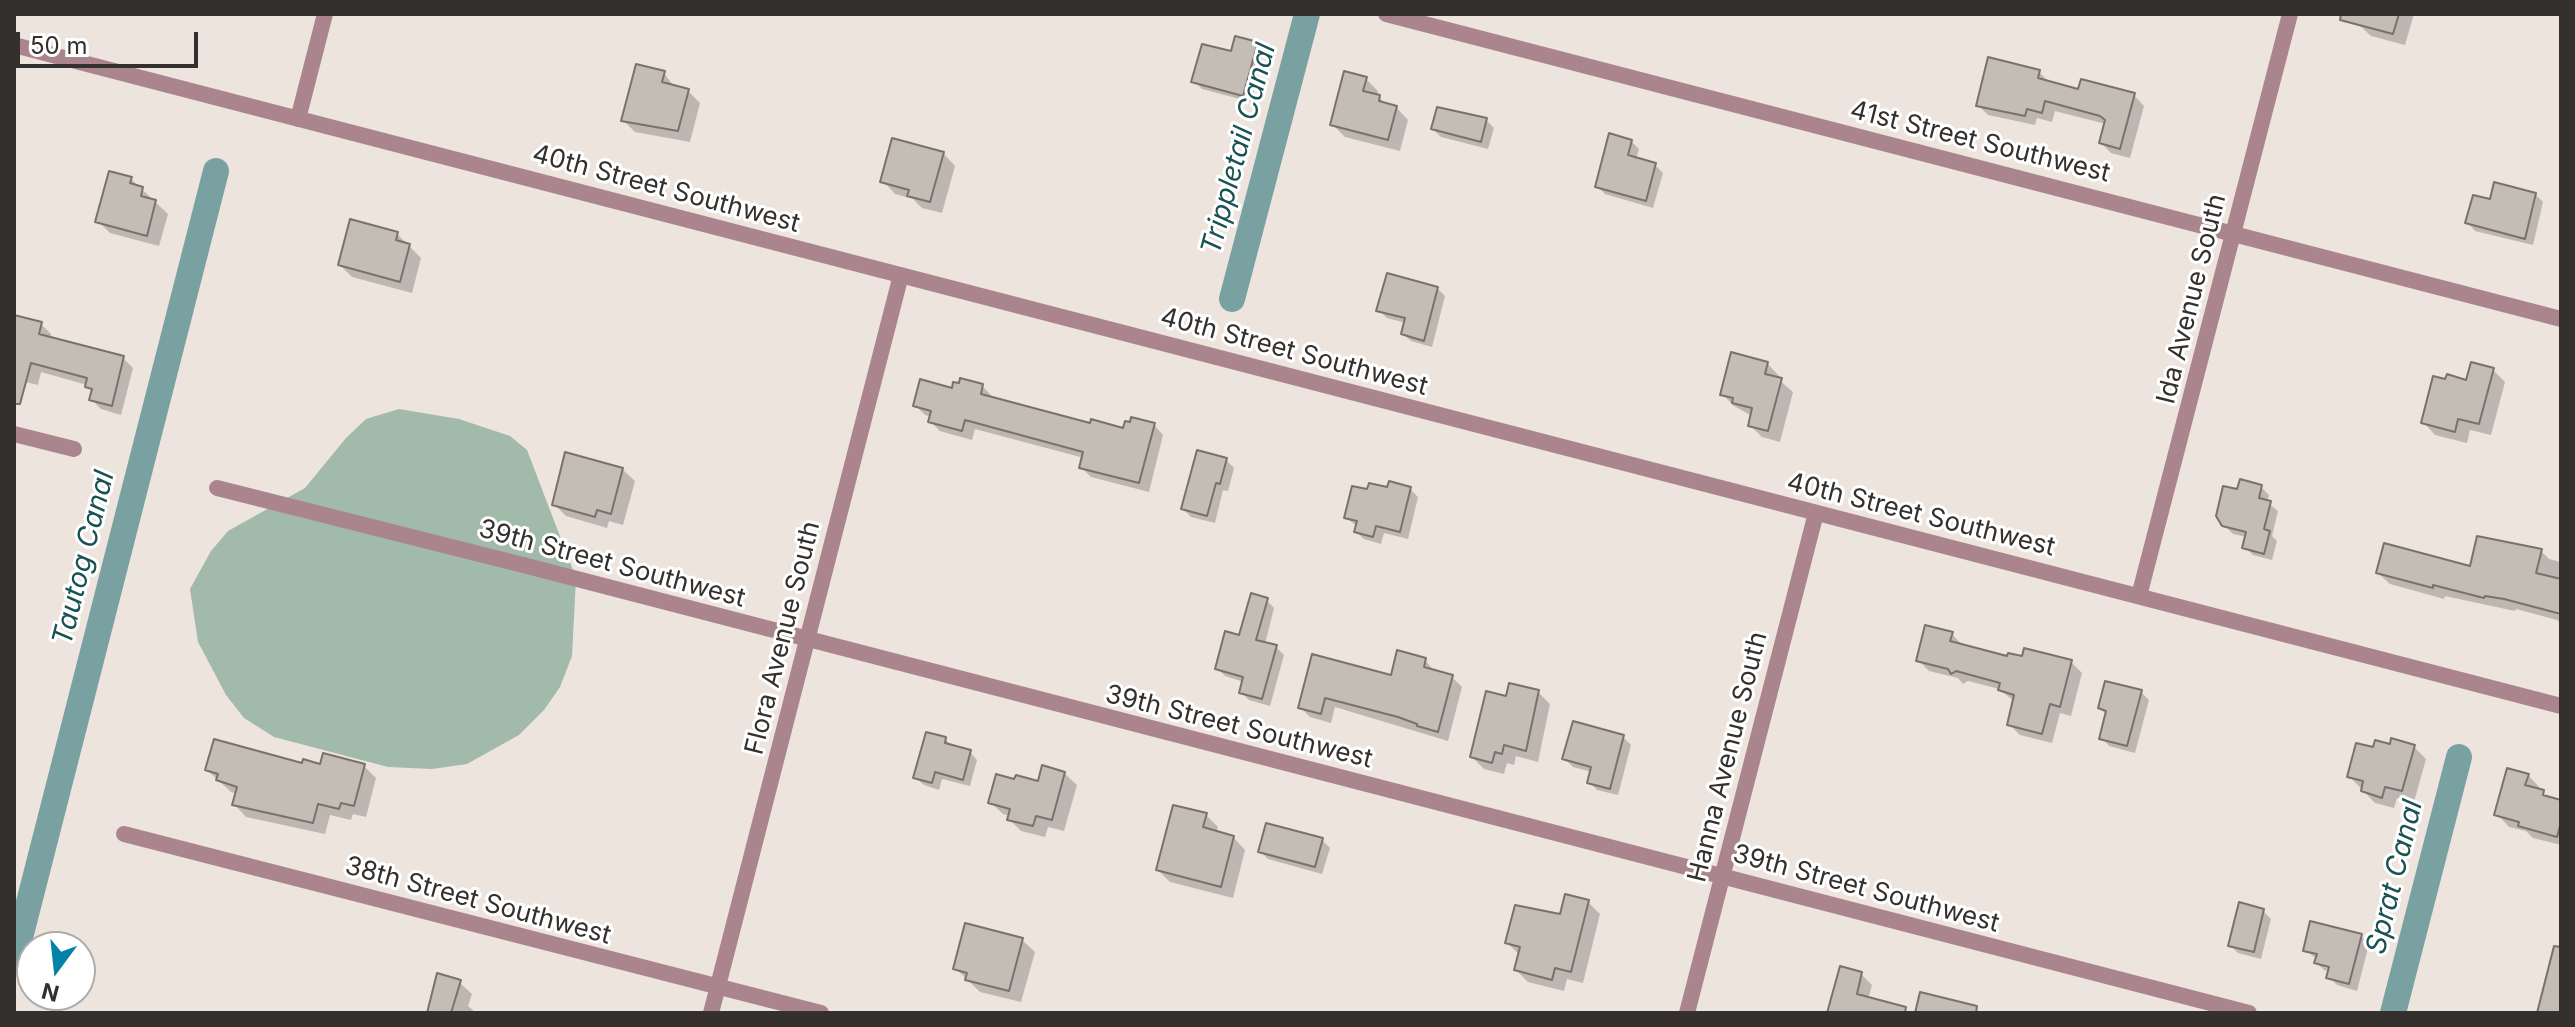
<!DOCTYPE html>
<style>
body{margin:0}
#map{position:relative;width:2575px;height:1027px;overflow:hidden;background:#eee4de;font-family:Inter,sans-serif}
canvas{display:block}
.frame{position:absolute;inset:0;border:16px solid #33302d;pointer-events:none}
.north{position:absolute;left:16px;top:931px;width:80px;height:80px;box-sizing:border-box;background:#fff;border:2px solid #adacab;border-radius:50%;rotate:195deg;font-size:22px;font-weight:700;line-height:32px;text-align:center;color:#33302d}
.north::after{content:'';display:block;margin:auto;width:28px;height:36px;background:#0182a6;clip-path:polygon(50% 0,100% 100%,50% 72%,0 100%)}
.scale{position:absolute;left:16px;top:32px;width:182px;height:36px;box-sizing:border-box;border:4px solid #33302d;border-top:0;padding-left:10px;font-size:24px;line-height:28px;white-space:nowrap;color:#33302d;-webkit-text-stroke:6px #fff;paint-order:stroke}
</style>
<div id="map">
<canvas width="2575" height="1027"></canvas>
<div class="frame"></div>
<div class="north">N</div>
<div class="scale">50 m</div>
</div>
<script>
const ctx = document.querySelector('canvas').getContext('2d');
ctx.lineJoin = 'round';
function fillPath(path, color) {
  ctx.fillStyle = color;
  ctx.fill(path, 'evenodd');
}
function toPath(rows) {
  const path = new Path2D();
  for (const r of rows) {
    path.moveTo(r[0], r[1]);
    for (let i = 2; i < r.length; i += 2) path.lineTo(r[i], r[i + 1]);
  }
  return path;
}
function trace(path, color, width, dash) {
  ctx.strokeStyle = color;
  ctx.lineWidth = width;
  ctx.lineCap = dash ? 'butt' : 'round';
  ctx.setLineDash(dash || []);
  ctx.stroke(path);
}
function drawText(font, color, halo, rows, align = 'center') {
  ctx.font = font + ' Inter,sans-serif';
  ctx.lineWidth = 6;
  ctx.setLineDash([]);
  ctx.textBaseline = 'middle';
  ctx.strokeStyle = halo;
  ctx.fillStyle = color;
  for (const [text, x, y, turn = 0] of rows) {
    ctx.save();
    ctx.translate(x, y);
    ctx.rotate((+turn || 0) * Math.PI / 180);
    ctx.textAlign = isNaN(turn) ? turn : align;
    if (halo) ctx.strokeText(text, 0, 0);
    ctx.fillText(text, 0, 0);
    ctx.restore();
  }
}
const green = toPath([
 [399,409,459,419,510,436,527,450,576,578,572,656,560,687,544,710,519,735,467,764,432,769,388,767,274,737,244,718,226,695,198,642,190,589,211,551,228,531,305,488,346,438,366,419]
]);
const shadow = toPath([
 [2357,14,2414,14,2405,45,2371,36,2358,24],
 [1257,44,1264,52,1251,102,1202,89,1194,81,1232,54],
 [2039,72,2049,82,2080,92,2134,95,2144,106,2130,158,2111,153,2101,143,2106,124,2055,111,2052,122,2037,118,2035,125,1988,115,1978,105],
 [664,73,675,88,688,91,700,103,690,142,635,132,623,120],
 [1366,79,1378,91,1377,96,1388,105,1396,107,1408,120,1400,151,1345,137,1332,124],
 [1486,120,1494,128,1488,149,1441,137,1433,129],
 [1631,141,1639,149,1636,159,1655,165,1663,173,1653,208,1605,194,1597,186],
 [943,153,955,166,942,213,922,208,913,199,895,194,883,181],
 [131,179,168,214,159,246,110,233,98,221],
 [2535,194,2543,202,2533,245,2475,231,2468,223],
 [397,234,421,258,412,293,352,277,340,265],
 [1437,288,1445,296,1432,347,1411,341,1403,334,1406,323,1387,318,1379,310],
 [14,317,41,324,51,334,50,339,123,358,133,368,121,415,101,409,91,399,93,392,87,385,41,372,38,385,17,380,14,376],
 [1767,363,1779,376,1778,379,1793,392,1780,442,1762,437,1750,425,1752,416,1734,406,1722,394],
 [2493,370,2505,382,2491,435,2470,430,2467,443,2435,435,2423,422,2468,382],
 [982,386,992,396,991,398,1092,425,1125,430,1154,425,1163,435,1149,492,1091,477,1081,467,1084,458,975,429,972,440,940,431,930,421,931,417,925,415,915,405,953,390],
 [1226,460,1234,468,1228,491,1223,490,1215,523,1191,517,1183,509],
 [622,469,635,481,623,525,609,521,607,528,566,516,554,504],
 [2261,487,2269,495,2267,502,2278,511,2272,536,2277,541,2272,560,2253,555,2245,547,2247,537,2233,534,2224,525,2238,492],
 [1410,489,1418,497,1408,539,1384,533,1381,544,1364,539,1356,532,1357,526,1346,518,1368,492],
 [2541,551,2549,559,2561,562,2561,624,2557,620,2516,609,2515,611,2445,596,2444,599,2390,584,2378,573,2471,568],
 [1266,600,1274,608,1265,644,1276,647,1284,655,1270,706,1249,700,1241,692,1244,682,1225,676,1217,668],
 [1952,634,1962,645,2008,658,2071,662,2082,673,2071,716,2060,713,2052,743,2020,735,2009,724,2015,702,1999,689,1968,681,1963,684,1958,678,1929,671,1918,660],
 [1313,656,1392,677,1425,660,1435,672,1452,677,1462,687,1448,741,1335,707,1331,723,1310,717,1300,707],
 [1538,692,1550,704,1538,762,1516,756,1514,765,1507,763,1504,774,1484,769,1472,757,1507,698],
 [2141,692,2149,700,2135,753,2109,746,2102,738,2107,715,2100,708],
 [1623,737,1631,745,1618,795,1597,790,1589,782,1592,772,1573,767,1565,759],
 [945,739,954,748,970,752,977,760,970,786,942,779,939,790,924,785,916,778],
 [2414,747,2426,759,2414,802,2397,798,2394,808,2375,803,2349,776,2375,749],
 [304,765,364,766,376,778,366,817,353,814,351,820,330,815,325,834,246,817,234,804,237,794,231,792,207,770],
 [1064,773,1077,785,1064,831,1048,827,1045,837,1021,831,1009,819,1010,816,1003,814,990,802,1016,782,1039,783],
 [2528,775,2540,788,2539,791,2550,799,2561,802,2561,845,2533,838,2526,831,2509,827,2497,814],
 [1206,815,1218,827,1216,833,1233,837,1245,850,1233,898,1170,882,1158,870],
 [1322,840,1330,848,1322,874,1268,859,1260,851],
 [1588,902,1600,914,1583,983,1567,979,1564,991,1528,982,1516,970,1520,955,1507,943],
 [2263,911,2271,919,2261,959,2238,953,2230,945],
 [2361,936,2369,944,2357,991,2337,985,2329,977,2330,972,2324,970,2316,962,2317,959,2305,950],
 [2323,963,2339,971,2323,967],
 [1022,940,1035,952,1021,1002,980,992,955,968],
 [1861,974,1872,985,1868,999,1900,1013,1829,1013],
 [459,982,472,994,468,1006,476,1013,429,1013]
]);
const canal = toPath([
 [1232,299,1307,14],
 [14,961,216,171],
 [2393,1013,2459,757]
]);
const building = toPath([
 [2341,14,2399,14,2393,34,2340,20,2341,14],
 [1235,36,1258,42,1243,96,1191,82,1202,44,1231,51,1235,36],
 [1988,57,2040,70,2038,78,2078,89,2081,79,2135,93,2120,149,2099,143,2105,120,2100,116,2045,101,2042,113,2027,109,2025,116,1976,106,1988,57],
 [636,64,665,71,662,82,689,89,678,131,621,121,636,64],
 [1344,71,1367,77,1363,91,1380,95,1379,101,1397,106,1388,140,1330,125,1344,71],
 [1437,107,1487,118,1481,142,1431,129,1437,107],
 [1609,133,1632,140,1628,155,1656,163,1646,201,1595,187,1609,133],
 [892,138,944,152,930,202,907,196,909,190,880,182,892,138],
 [109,171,132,177,130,183,143,187,141,196,156,200,147,236,95,222,109,171],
 [2494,182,2536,193,2525,239,2465,223,2473,195,2490,199,2494,182],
 [350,219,398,232,396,240,410,244,400,282,338,265,350,219],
 [1387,273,1438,287,1424,341,1401,334,1405,318,1376,311,1387,273],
 [14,315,42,322,39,334,124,356,112,406,89,400,92,389,85,387,87,378,31,363,20,404,14,404,14,315],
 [1731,352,1768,362,1765,374,1782,378,1768,431,1748,426,1752,408,1732,403,1733,398,1720,395,1731,352],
 [2471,362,2494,368,2479,424,2458,419,2455,432,2421,423,2433,376,2445,379,2447,374,2466,380,2471,362],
 [960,378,983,384,981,394,1090,423,1091,419,1123,428,1125,421,1130,422,1131,417,1155,423,1139,483,1079,468,1083,452,965,420,962,431,928,422,931,411,913,406,920,379,952,388,953,382,959,383,960,378],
 [1197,450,1227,458,1220,484,1216,483,1207,516,1181,509,1197,450],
 [565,452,623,468,611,514,597,510,595,517,552,505,565,452],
 [2240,479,2262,485,2259,498,2271,501,2264,529,2270,531,2264,554,2242,548,2246,532,2222,526,2216,516,2223,486,2237,489,2240,479],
 [1389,481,1411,487,1400,532,1376,526,1373,537,1354,532,1357,521,1344,518,1352,486,1367,489,1369,483,1387,487,1389,481],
 [2477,536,2542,549,2536,573,2561,579,2561,614,2504,599,2485,596,2484,598,2433,585,2433,588,2376,573,2384,543,2470,566,2477,536],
 [1251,593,1268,598,1256,640,1277,645,1262,699,1239,693,1243,677,1215,669,1225,631,1239,635,1251,593],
 [1925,625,1953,632,1950,641,2007,656,2008,653,2022,656,2024,648,2072,660,2060,707,2050,704,2042,734,2007,725,2014,695,1998,690,2000,683,1956,671,1951,674,1948,669,1916,661,1925,625],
 [1397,650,1426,658,1424,667,1453,675,1438,732,1417,726,1417,724,1398,717,1325,698,1321,714,1298,708,1312,654,1391,675,1397,650],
 [2105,681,2142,690,2127,746,2099,739,2106,711,2098,708,2105,681],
 [1509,683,1539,690,1526,751,1504,745,1502,754,1495,752,1492,763,1470,757,1486,691,1506,696,1509,683],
 [1573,721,1624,735,1610,789,1587,783,1591,767,1562,759,1573,721],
 [926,732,946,737,945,743,971,750,963,780,935,772,932,783,913,778,926,732],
 [2391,738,2415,745,2402,791,2385,787,2382,798,2361,791,2363,781,2347,777,2356,743,2373,747,2375,740,2390,744,2391,738],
 [214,739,302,763,303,759,320,764,323,753,365,764,354,806,341,803,339,809,318,804,313,823,232,805,237,787,216,780,218,774,205,770,214,739],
 [1042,765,1065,772,1052,820,1036,816,1033,826,1007,820,1010,809,988,803,996,774,1014,779,1016,775,1038,781,1042,765],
 [2507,768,2529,774,2525,785,2544,790,2543,795,2561,800,2561,822,2557,837,2518,826,2519,822,2494,815,2507,768],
 [1173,805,1207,813,1203,827,1234,836,1221,887,1156,870,1173,805],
 [1266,823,1323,838,1315,867,1258,852,1266,823],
 [1565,894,1589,900,1571,972,1555,968,1552,980,1514,970,1520,947,1505,943,1515,905,1560,914,1565,894],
 [2239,902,2264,909,2254,952,2228,946,2239,902],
 [2310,921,2362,934,2349,984,2326,978,2329,967,2314,963,2317,954,2303,951,2310,921],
 [965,923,1023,938,1009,991,965,980,967,973,953,969,965,923],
 [2554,946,2561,947,2561,1013,2537,1013,2554,946],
 [1840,966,1862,972,1857,994,1906,1007,1905,1013,1827,1013,1840,966],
 [437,973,461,980,451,1013,427,1013,437,973],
 [1920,992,1977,1006,1976,1013,1915,1013,1920,992]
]);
const street = toPath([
 [1386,14,2561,319],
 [14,45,2561,706],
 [298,119,325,14],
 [14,434,74,449],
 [217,488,531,567,2249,1013],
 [2139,596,2290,14],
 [124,834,821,1013],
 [711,1013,901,275],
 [1687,1013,1816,513]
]);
const streetNames = [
 ["41st Street Southwest",1980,142,14],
 ["40th Street Southwest",666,189,15],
 ["Ida Avenue South",2192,299,-76],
 ["40th Street Southwest",1294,352,15],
 ["40th Street Southwest",1921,515,14],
 ["39th Street Southwest",612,564,15],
 ["Flora Avenue South",783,638,-76],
 ["39th Street Southwest",1239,727,14],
 ["Hanna Avenue South",1728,757,-76],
 ["39th Street Southwest",1866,889,15],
 ["38th Street Southwest",478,901,15]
];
const waterNames = [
 ["Trippletail Canal",1239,149,-75],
 ["Tautog Canal",84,558,-76],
 ["Sprat Canal",2395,877,-76]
];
fillPath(green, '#a2baa9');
fillPath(shadow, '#0003');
trace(canal, '#7aa1a1', 26);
fillPath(building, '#c4bdb5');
trace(building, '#79726b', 2);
trace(street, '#aa858d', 16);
drawText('26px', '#33302d', '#fff', streetNames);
drawText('italic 28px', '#185252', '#fff', waterNames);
</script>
